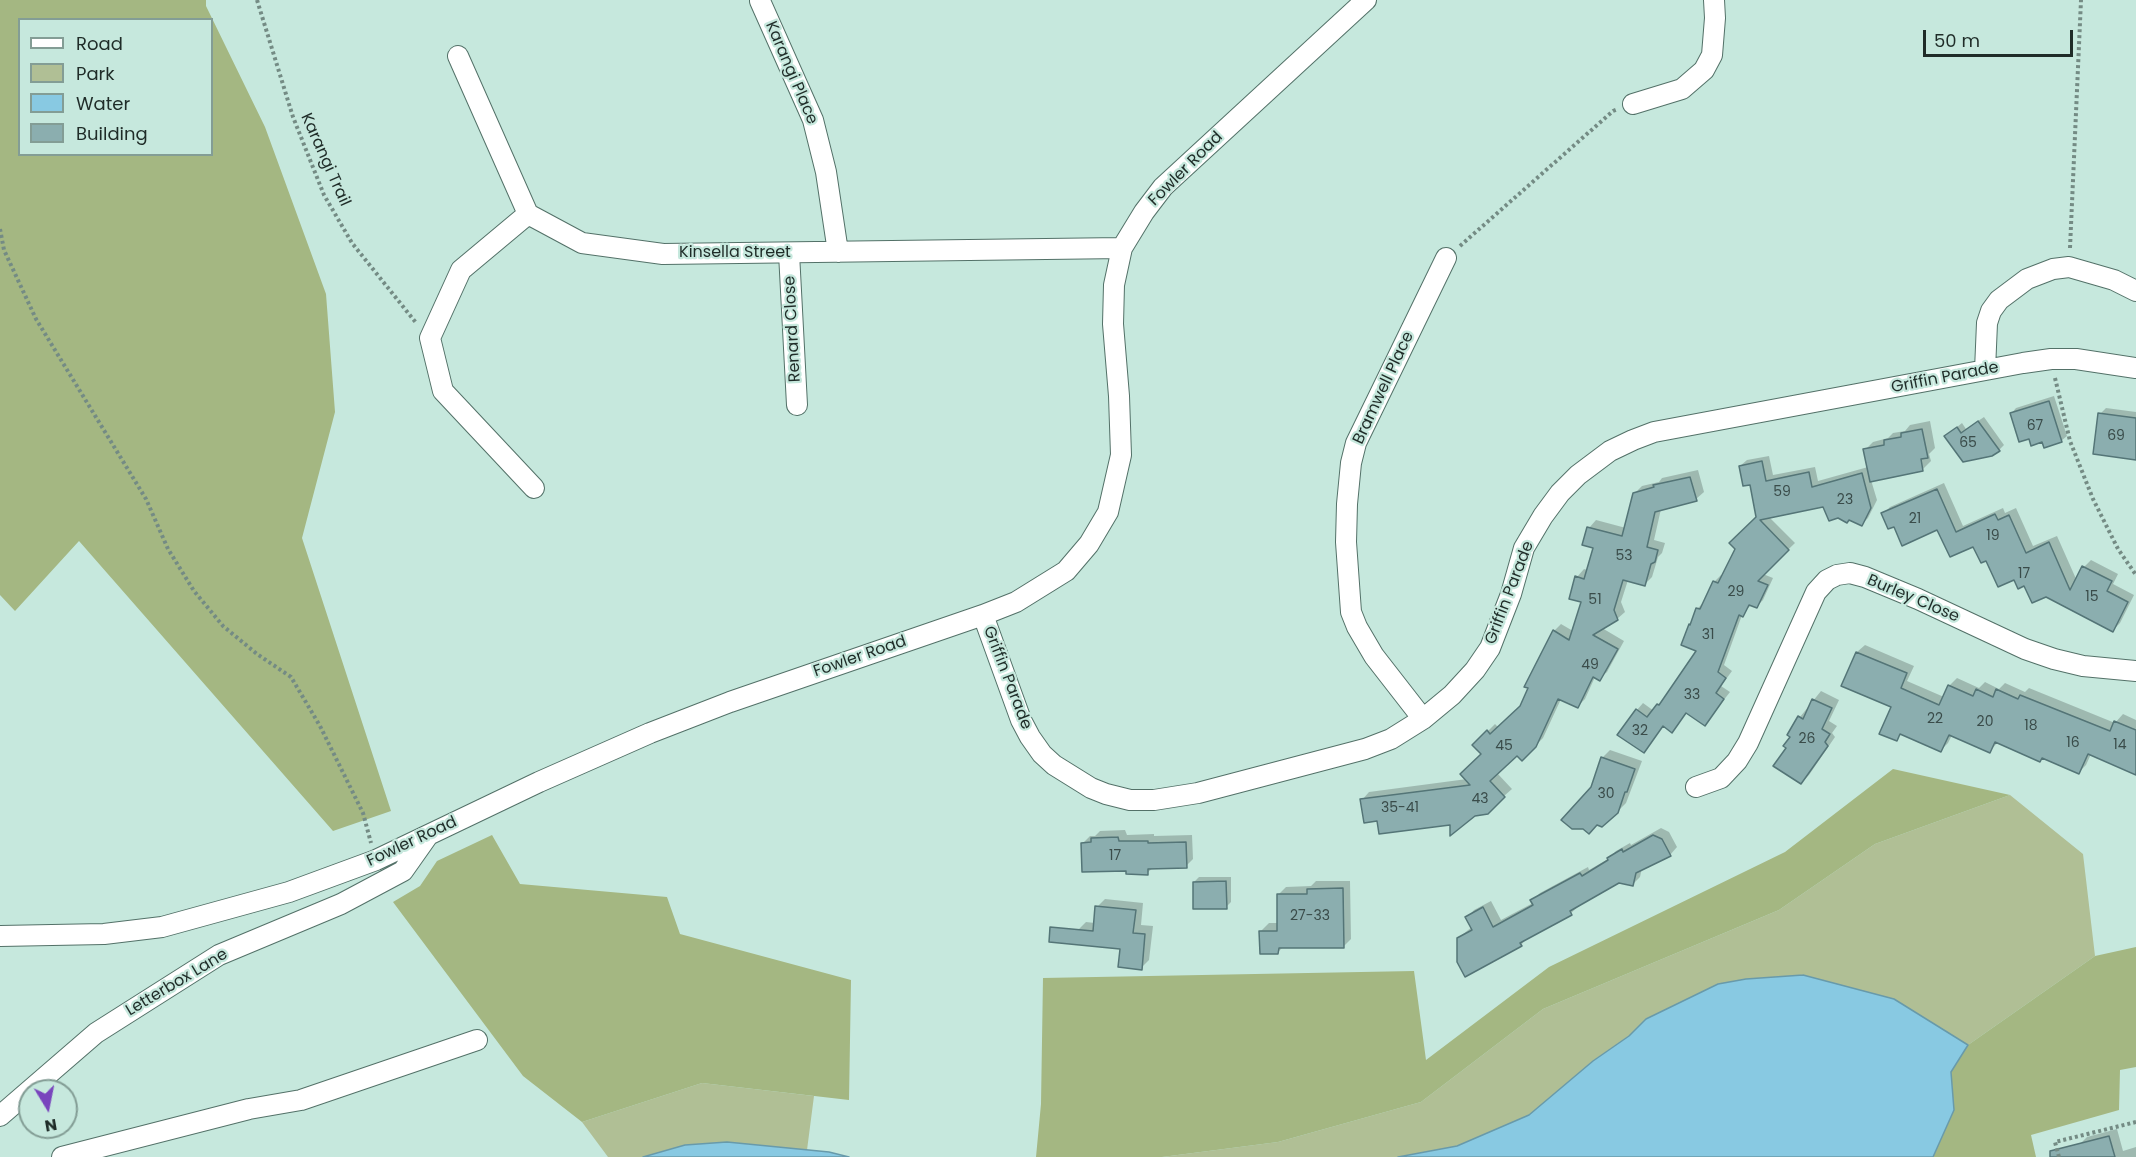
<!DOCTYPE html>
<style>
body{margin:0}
#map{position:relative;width:2136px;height:1157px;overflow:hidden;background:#c6e8dd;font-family:Poppins,sans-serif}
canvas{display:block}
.legend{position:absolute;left:18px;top:18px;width:195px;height:138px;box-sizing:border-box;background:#c6e8dd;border:2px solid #839d95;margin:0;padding:8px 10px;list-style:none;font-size:18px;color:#1f2c28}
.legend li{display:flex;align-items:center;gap:12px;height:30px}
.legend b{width:30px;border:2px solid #839d95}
.north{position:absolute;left:18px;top:1079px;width:60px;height:60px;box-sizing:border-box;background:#c6e8dd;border:2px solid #839d95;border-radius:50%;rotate:170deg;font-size:16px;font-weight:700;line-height:24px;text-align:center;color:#1f2c28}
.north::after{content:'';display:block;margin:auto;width:21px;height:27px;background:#7945bd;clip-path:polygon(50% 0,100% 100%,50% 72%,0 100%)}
.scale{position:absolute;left:1923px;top:30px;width:150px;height:27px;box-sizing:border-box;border:3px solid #1f2c28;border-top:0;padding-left:8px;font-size:18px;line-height:21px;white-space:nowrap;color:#1f2c28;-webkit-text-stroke:4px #c6e8dd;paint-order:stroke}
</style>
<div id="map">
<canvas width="2136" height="1157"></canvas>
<ul class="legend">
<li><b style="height:8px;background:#fff"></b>Road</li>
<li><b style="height:16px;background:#b0bf95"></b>Park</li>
<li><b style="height:16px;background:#88c9e2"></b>Water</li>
<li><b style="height:16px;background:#8baeaf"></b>Building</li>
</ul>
<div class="north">N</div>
<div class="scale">50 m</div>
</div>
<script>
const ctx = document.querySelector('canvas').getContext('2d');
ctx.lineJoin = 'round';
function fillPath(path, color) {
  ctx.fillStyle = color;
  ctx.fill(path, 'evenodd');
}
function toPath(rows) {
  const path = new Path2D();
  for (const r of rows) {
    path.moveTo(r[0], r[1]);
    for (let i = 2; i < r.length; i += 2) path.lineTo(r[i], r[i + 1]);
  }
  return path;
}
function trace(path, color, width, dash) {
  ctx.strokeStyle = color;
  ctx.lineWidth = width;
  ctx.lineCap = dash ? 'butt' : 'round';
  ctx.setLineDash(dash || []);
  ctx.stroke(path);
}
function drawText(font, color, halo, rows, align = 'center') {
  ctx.font = font + ' Poppins,sans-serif';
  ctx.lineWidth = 4.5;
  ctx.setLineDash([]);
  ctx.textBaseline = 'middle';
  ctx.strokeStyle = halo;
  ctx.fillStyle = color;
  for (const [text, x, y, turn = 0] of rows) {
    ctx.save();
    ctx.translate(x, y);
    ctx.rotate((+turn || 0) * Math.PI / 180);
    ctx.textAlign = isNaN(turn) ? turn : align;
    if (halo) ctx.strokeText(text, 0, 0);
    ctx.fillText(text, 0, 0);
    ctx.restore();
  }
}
const green = toPath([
 [2010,795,2083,854,2095,956,1968,1045,1893,999,1803,975,1746,979,1718,984,1646,1019,1629,1036,1593,1061,1530,1115,1457,1146,1398,1157,1162,1157,1278,1142,1421,1102,1543,1009,1779,910,1875,844],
 [702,1083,814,1096,807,1150,727,1142,685,1145,643,1157,608,1157,582,1122]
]);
const forest = toPath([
 [0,0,206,0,206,6,265,127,326,294,335,412,302,538,391,811,333,831,79,541,15,611,0,595],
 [20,20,212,20,212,154,20,154],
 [1893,769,2010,795,1875,844,1779,910,1543,1009,1421,1102,1278,1142,1162,1157,1036,1157,1041,1104,1043,978,1414,971,1426,1060,1549,967,1785,852],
 [492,835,520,884,667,897,680,934,851,980,849,1100,702,1083,582,1122,523,1076,393,902,420,886,437,861],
 [2136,947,2136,1067,2120,1070,2119,1110,2031,1135,2036,1157,1933,1157,1954,1110,1951,1072,1968,1045,2095,956]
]);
const water = toPath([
 [1803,975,1894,999,1968,1045,1951,1072,1954,1110,1933,1157,1398,1157,1457,1146,1529,1115,1593,1061,1629,1036,1646,1019,1718,984,1746,979,1803,975],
 [727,1142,829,1152,849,1157,643,1157,685,1145,727,1142]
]);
const shadow = toPath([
 [2054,396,2067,436,2061,441,2043,440,2030,437,2011,414,2016,408],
 [2106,408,2136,412,2136,458,2100,414],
 [1984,417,2004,445,1999,450,1946,436,1962,423,1966,429],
 [1930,421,1935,448,1929,454,1931,461,1923,469,1871,480,1877,500,1868,518,1861,525,1824,506,1769,517,1795,543,1763,574,1773,578,1763,600,1757,606,1752,604,1742,615,1724,665,1732,671,1721,686,1730,692,1705,724,1687,711,1678,724,1664,725,1644,751,1637,710,1643,703,1654,711,1665,699,1699,650,1692,623,1698,608,1704,602,1714,582,1721,575,1723,577,1758,517,1751,483,1740,466,1747,460,1769,456,1773,475,1815,467,1818,481,1868,467,1865,450,1873,442,1888,438,1893,433,1905,431,1910,425],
 [1698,470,1704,492,1696,499,1661,509,1654,540,1665,543,1662,553,1658,557,1652,577,1645,584,1628,580,1621,602,1625,612,1617,619,1602,628,1624,641,1607,672,1599,679,1595,677,1585,699,1577,707,1561,699,1543,738,1522,759,1517,753,1497,773,1512,789,1504,796,1451,823,1378,820,1362,800,1369,792,1467,779,1483,754,1474,745,1495,724,1498,727,1521,706,1554,631,1561,624,1573,631,1583,601,1577,577,1584,569,1588,570,1595,547,1589,528,1596,520,1626,528,1634,494,1642,486,1659,482,1662,478],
 [1944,483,1963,526,2003,508,2005,513,2016,508,2033,546,2057,536,2077,581,2084,567,2091,560,2118,574,2113,584,2134,595,2120,623,2113,630,2015,578,1987,559,1974,545,1938,528,1894,525,1883,514,1890,507],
 [1865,645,1914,666,1907,681,1944,697,1949,686,1957,678,1979,688,1985,682,1999,689,2005,683,2025,692,2029,688,2115,723,2123,714,2136,720,2136,773,2091,754,2086,765,2079,772,2043,757,1998,742,1990,751,1952,735,1948,743,1941,750,1902,733,1896,739,1893,706,1843,686,1857,652],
 [1821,691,1839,700,1829,721,1837,726,1832,733,1835,737,1809,775,1801,783,1788,748,1800,717],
 [1610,750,1642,761,1626,803,1617,812,1592,788,1602,758],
 [1661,828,1669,832,1677,847,1670,855,1642,868,1640,877,1633,884,1618,881,1579,906,1571,913,1528,937,1521,945,1465,975,1458,938,1472,927,1467,918,1474,910,1491,901,1501,920,1533,903,1532,901,1540,893,1588,867,1589,870,1608,859,1616,851,1630,843,1631,845],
 [1125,830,1127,835,1154,834,1154,836,1192,835,1193,859,1186,866,1154,867,1147,873,1128,870,1083,843,1090,836,1095,836,1100,831],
 [1199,877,1231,877,1231,902,1226,907,1194,882],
 [1316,881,1350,881,1351,939,1343,947,1284,946,1278,952,1261,931,1269,923,1279,923,1278,895,1286,887,1311,886],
 [1105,899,1143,903,1141,925,1153,926,1149,960,1141,968,1122,948,1078,930,1086,922,1095,923,1097,907],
 [2117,1129,2123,1151,2136,1147,2136,1157,2081,1157,2079,1145,2087,1137]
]);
const building = toPath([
 [2049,401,2062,442,2044,448,2042,442,2031,446,2029,439,2019,442,2010,413,2049,401],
 [2098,413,2136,418,2136,460,2093,454,2098,413],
 [1978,421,2000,451,1992,456,1963,462,1944,436,1957,427,1961,433,1978,421],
 [1922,429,1928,458,1921,459,1923,471,1870,482,1863,449,1884,445,1884,440,1901,437,1901,433,1922,429],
 [1762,461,1766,481,1809,472,1812,487,1862,473,1871,508,1862,526,1849,520,1847,523,1838,518,1829,521,1823,507,1760,520,1789,550,1758,581,1768,585,1757,608,1749,605,1743,617,1739,615,1718,672,1726,678,1716,693,1724,699,1705,726,1686,713,1672,733,1663,726,1644,753,1617,735,1636,709,1647,717,1657,704,1659,705,1696,651,1681,645,1689,624,1690,625,1696,608,1700,609,1713,581,1718,583,1735,549,1729,543,1756,517,1750,485,1743,486,1739,466,1762,461],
 [1690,477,1697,501,1655,512,1647,547,1658,550,1655,562,1651,564,1645,586,1623,580,1614,610,1618,620,1593,635,1618,649,1600,681,1593,677,1578,708,1558,699,1536,747,1522,761,1517,756,1490,781,1505,797,1488,814,1475,816,1450,836,1450,825,1379,834,1377,821,1364,823,1360,799,1470,785,1460,774,1481,754,1472,745,1487,730,1490,734,1520,706,1528,688,1524,687,1553,630,1569,640,1581,602,1569,599,1575,576,1584,579,1593,548,1582,545,1587,527,1622,536,1633,493,1654,487,1653,485,1690,477],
 [1937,489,1956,532,1995,514,1998,520,2009,515,2026,553,2049,542,2070,590,2082,566,2112,581,2107,591,2128,602,2113,632,2046,597,2032,603,2024,586,2018,589,2014,580,1998,587,1986,561,1981,563,1973,547,1950,557,1937,530,1902,546,1894,527,1888,529,1881,513,1937,489],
 [1856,652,1907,673,1901,688,1939,705,1948,685,1973,696,1976,689,1993,697,1996,689,2018,699,2020,695,2110,731,2114,721,2136,730,2136,775,2088,754,2079,774,2042,758,2040,762,1995,742,1990,753,1949,735,1941,752,1900,734,1897,741,1879,734,1891,707,1841,686,1856,652],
 [1812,699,1832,708,1822,729,1830,734,1825,742,1828,746,1801,784,1773,766,1786,748,1783,746,1790,737,1787,735,1798,716,1803,719,1812,699],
 [1601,757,1635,769,1627,792,1625,792,1618,813,1602,827,1597,825,1589,834,1583,829,1572,829,1561,820,1591,787,1601,757],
 [1653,835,1662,839,1671,856,1636,873,1633,886,1619,883,1570,911,1572,915,1520,943,1522,946,1465,977,1457,962,1457,938,1472,930,1465,917,1483,907,1493,927,1533,905,1530,900,1580,873,1582,876,1608,860,1607,858,1622,849,1623,852,1653,835],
 [1118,837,1119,841,1148,841,1148,843,1186,842,1187,868,1148,869,1148,875,1126,874,1126,871,1082,872,1081,843,1091,842,1091,838,1118,837],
 [1226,881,1227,909,1193,909,1193,882,1226,881],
 [1343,888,1344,948,1279,948,1278,954,1260,954,1259,931,1277,931,1277,894,1307,894,1307,889,1343,888],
 [1095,906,1136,910,1133,933,1145,934,1142,970,1118,967,1120,949,1049,942,1050,927,1093,931,1095,906],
 [2109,1136,2115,1157,2050,1157,2050,1151,2109,1136]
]);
const path = toPath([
 [257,0,293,117,324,195,352,243,417,324],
 [0,229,4,250,36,319,146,499,168,549,194,591,223,626,257,654,291,677,320,726,363,813,371,843],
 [1460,246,1613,111,1618,109],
 [2070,248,2081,0],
 [2055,378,2070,441,2093,499,2118,549,2136,575],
 [2059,1157,2055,1142,2136,1122]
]);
const minor = toPath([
 [760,1,813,120,826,172,838,252],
 [458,56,528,214,582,243,663,254,1122,248],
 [1633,104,1682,89,1704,70,1712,55,1715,18,1714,0],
 [528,214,461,270,430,338,443,391,534,488],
 [789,253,797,405],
 [1985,370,1987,323,1991,311,1999,300,2027,279,2053,269,2069,267,2114,280,2136,291],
 [983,615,1021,720,1030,737,1042,754,1054,765,1091,788,1106,794,1130,800,1154,800,1198,793,1365,749,1391,739,1423,719,1452,695,1475,670,1490,648,1511,594,1524,548,1543,516,1560,493,1578,475,1610,451,1633,440,1654,432,2023,363,2051,359,2076,359,2136,368],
 [1423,719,1374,656,1357,627,1351,612,1346,542,1347,504,1351,463,1356,443,1446,258],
 [1696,787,1721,778,1737,761,1748,743,1816,592,1827,580,1837,575,1850,573,1865,577,1918,599,2025,649,2054,659,2083,666,2136,671],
 [0,936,104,934,162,927,289,892,376,860,539,782,650,733,730,702,983,615,1016,602,1066,571,1089,544,1108,512,1121,455,1119,396,1113,324,1114,285,1122,248,1144,212,1163,187,1366,0],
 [0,1116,96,1033,219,955,341,904,403,871,427,837],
 [62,1157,249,1109,301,1100,477,1040]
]);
const numberNames = [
 ["67",2035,426],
 ["69",2116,436],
 ["65",1968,443],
 ["59",1782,492],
 ["23",1845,500],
 ["21",1915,519],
 ["19",1993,536],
 ["53",1624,556],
 ["17",2024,574],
 ["29",1736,592],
 ["15",2092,597],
 ["51",1595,600],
 ["31",1708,635],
 ["49",1590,665],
 ["33",1692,695],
 ["22",1935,719],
 ["20",1985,722],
 ["18",2031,726],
 ["32",1640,731],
 ["26",1807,739],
 ["16",2073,743],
 ["14",2120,745],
 ["45",1504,746],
 ["30",1606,794],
 ["43",1480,799],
 ["35-41",1400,808],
 ["17",1115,856],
 ["27-33",1310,916]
];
const streetNames = [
 ["Karangi Place",791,73,67],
 ["Karangi Trail",325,160,66],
 ["Fowler Road",1186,169,-45],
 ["Kinsella Street",735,253],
 ["Renard Close",793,329,-93],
 ["Griffin Parade",1945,378,-11],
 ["Bramwell Place",1384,388,-65],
 ["Griffin Parade",1510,593,-69],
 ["Burley Close",1913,599,23],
 ["Fowler Road",860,657,-19],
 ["Griffin Parade",1007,678,69],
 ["Fowler Road",412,842,-25],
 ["Letterbox Lane",177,983,-31]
];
fillPath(green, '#b0bf95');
fillPath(forest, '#a4b782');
fillPath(water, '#88c9e2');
trace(water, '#689aaa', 1.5);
fillPath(shadow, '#0003');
fillPath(building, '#8baeaf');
trace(building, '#547577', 1.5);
trace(minor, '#537168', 22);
trace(path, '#748b84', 4, [3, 3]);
trace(minor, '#fff', 20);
drawText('14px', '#3a4c4a', null, numberNames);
drawText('16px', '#1f2c28', '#c6e8dd', streetNames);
</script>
